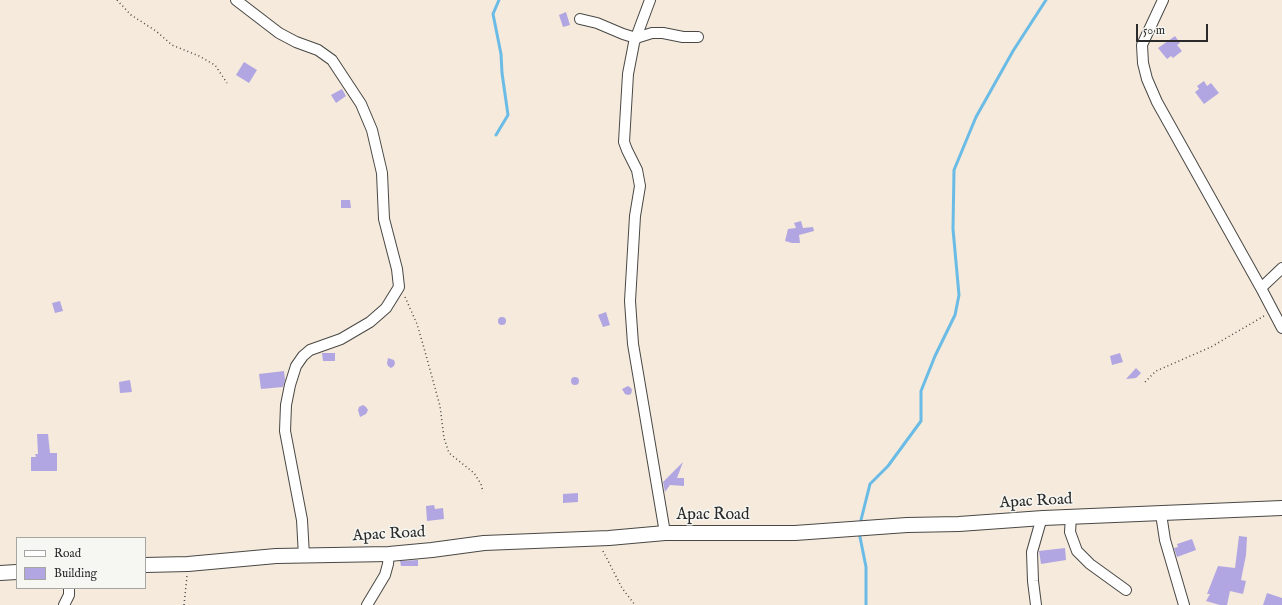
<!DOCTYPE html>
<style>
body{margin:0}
#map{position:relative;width:1282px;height:605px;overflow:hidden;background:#f5eadb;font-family:"IM FELL English",serif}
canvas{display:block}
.legend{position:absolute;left:16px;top:537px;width:130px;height:52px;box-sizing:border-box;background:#f6f6f2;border:1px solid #a5a5a2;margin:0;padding:5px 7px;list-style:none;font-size:12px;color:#2b2b2b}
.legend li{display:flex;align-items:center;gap:8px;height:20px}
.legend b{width:20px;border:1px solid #a5a5a2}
.scale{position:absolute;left:1136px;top:24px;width:72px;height:18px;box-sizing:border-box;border:2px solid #2b2b2b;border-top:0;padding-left:5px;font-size:12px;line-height:14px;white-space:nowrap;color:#2b2b2b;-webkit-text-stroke:3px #f6f6f2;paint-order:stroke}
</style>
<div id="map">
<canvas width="1282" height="605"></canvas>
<ul class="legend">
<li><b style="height:5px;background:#fff"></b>Road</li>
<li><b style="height:11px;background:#b1a6e1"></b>Building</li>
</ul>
<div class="scale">50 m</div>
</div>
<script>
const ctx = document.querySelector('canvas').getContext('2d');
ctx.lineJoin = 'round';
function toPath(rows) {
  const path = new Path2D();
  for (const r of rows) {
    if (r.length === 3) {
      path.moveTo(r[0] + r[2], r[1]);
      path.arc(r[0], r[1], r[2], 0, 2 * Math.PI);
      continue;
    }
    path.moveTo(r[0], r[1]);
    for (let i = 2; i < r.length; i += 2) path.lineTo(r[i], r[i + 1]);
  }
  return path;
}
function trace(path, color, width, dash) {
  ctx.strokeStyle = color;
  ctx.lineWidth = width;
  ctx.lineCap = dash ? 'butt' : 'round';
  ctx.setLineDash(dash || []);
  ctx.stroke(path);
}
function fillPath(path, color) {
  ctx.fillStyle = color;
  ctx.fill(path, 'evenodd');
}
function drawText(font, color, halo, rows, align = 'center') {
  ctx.font = font + ' "IM FELL English",serif';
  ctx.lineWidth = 3;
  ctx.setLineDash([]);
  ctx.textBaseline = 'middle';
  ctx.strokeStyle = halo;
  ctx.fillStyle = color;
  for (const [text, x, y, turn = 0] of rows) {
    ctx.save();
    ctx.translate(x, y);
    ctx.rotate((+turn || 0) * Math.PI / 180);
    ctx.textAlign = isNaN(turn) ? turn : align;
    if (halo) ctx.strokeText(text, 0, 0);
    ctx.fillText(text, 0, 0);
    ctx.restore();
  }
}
const stream = toPath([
 [496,135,508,115,502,73,501,54,493,14,499,0],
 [860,524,870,484,888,466,921,421,921,391,935,356,955,315,959,295,953,229,954,170,976,117,1013,51,1046,0],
 [859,532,866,567,866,605]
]);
const building = toPath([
 [566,12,570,25,563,27,559,15],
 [1175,36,1180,43,1177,45,1182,51,1173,58,1171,56,1167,59,1158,48],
 [244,62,257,70,249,83,236,75],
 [1204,81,1207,86,1211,83,1219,93,1204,104,1195,92,1199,89,1197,86],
 [342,89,346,96,336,103,331,95],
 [341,200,350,200,351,208,341,208],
 [801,221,803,228,813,227,814,231,799,235,800,243,792,243,785,241,788,229,796,228,794,223],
 [60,301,63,311,55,313,52,303],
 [606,312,610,325,603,327,598,315],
 [502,321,4],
 [322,353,335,353,335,361,323,361],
 [1120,353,1123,362,1112,365,1110,356],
 [388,358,394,360,395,363,394,366,391,368,388,366,387,363],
 [1136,368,1141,373,1136,378,1126,379],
 [284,371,285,380,283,387,261,389,259,374],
 [575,381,4],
 [130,380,132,392,120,393,119,382],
 [628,386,631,388,632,390,631,394,628,395,625,394,622,389],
 [363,405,366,407,368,410,366,414,360,417,358,410,359,407],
 [37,434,48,434,50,453,57,453,57,471,31,471,31,457,36,457,35,454,38,454],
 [683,462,677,478,684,478,684,486,670,485,665,492,663,482],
 [578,493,578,502,563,503,563,494],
 [434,505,435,509,443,508,444,519,427,521,426,506],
 [1239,536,1247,537,1246,555,1241,580,1246,581,1243,594,1230,591,1227,605,1220,605,1206,601,1210,594,1207,594,1218,566,1235,568],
 [1192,539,1196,550,1177,557,1174,548,1178,547,1177,544],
 [1065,548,1066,560,1041,564,1039,551],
 [418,560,418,566,401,566,400,561],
 [1267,593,1282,598,1282,605,1263,605]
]);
const path = toPath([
 [117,0,131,15,156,31,172,45,199,56,215,65,227,83],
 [405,297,417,324,424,348,440,406,444,438,449,453,474,473,481,484,483,492],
 [1145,382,1156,371,1211,347,1264,316],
 [603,551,622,588,635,605],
 [184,605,187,576]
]);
const minor = toPath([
 [236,0,279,33,296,42,318,50,332,60,361,104,372,130,382,173,384,219,397,269,399,287,386,308,370,322,341,339,310,350,303,356,296,366,290,385,286,405,285,431,302,520,304,556],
 [650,0,634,43,628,74,624,142,627,150,637,170,640,186,635,216,630,301,633,344,665,533],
 [1163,0,1142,45,1143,63,1147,79,1157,102,1261,288,1282,328],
 [580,19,597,23,623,34,636,38,652,33,663,33,683,37,698,37],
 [1261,288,1282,268],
 [1161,514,1165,540,1184,605],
 [1071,517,1070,532,1077,551,1090,564,1126,590],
 [64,605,69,595,69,588],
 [367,605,385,575,388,564,389,554],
 [1036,605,1033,581,1032,552,1040,524,1043,518]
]);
const secondary = toPath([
 [145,565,188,564,276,556,389,554,432,550,484,543,609,538,665,533,795,533,907,525,959,524,1043,518,1282,508],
 [0,573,17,572]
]);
const streetNames = [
 ["Apac Road",1036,502,-3],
 ["Apac Road",713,516],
 ["Apac Road",389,535,-3]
];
trace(stream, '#6abce6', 3);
fillPath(building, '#b1a6e1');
trace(minor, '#494845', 12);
trace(secondary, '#494845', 16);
trace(path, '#494845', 1.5, [1, 3]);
trace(minor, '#fff', 10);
trace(secondary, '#fff', 14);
drawText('16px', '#2b2b2b', '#f6f6f2', streetNames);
</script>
